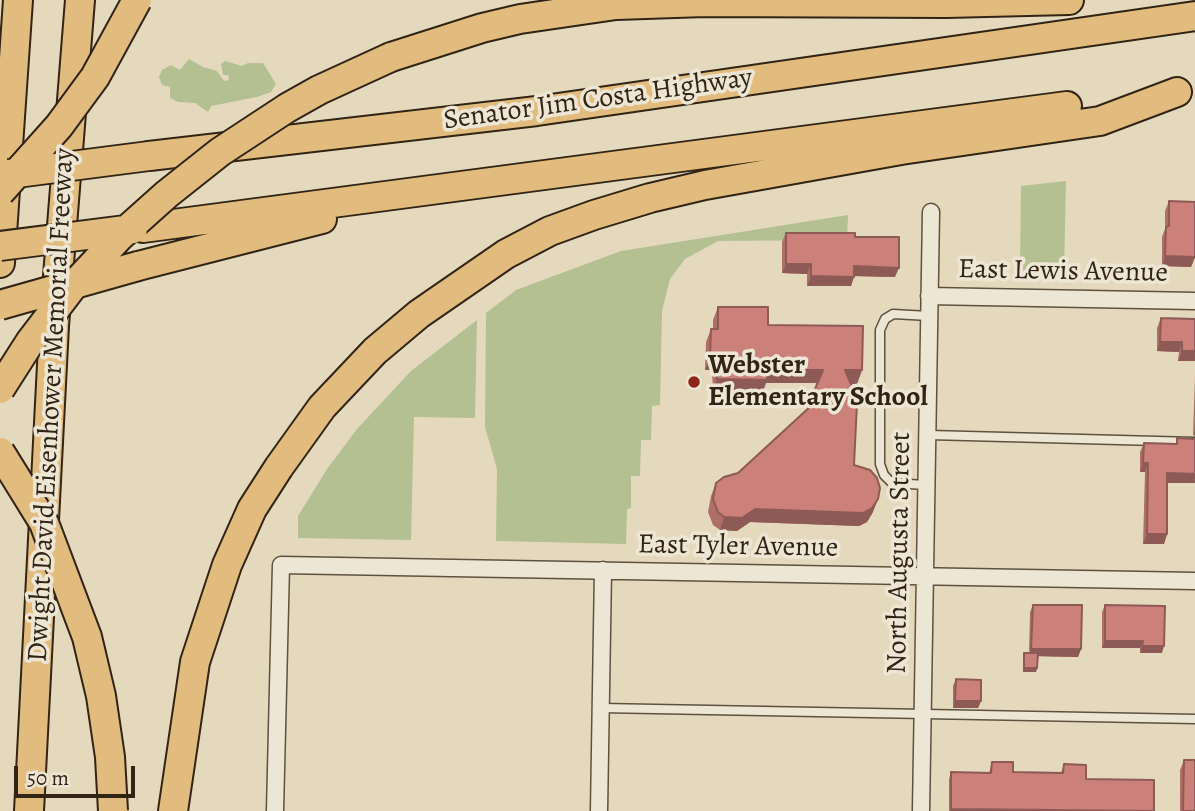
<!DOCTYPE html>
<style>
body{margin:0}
#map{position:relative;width:1195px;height:811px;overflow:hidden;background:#e5d9bd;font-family:Alegreya,serif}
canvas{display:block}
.scale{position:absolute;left:14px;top:766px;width:121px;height:32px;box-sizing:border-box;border:4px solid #312415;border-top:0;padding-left:9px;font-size:21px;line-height:24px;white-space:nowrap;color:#312415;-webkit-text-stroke:5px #eee6d4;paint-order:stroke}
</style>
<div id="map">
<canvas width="1195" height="811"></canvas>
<div class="scale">50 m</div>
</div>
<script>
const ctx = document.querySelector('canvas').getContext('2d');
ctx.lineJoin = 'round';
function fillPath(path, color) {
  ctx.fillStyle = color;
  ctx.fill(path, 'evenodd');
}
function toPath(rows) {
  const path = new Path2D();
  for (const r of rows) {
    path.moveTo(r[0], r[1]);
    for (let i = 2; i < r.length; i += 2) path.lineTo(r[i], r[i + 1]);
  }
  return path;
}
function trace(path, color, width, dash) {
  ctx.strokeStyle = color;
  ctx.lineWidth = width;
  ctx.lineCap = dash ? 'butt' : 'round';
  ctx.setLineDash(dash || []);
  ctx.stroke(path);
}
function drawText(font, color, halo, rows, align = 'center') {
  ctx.font = font + ' Alegreya,serif';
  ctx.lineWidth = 7;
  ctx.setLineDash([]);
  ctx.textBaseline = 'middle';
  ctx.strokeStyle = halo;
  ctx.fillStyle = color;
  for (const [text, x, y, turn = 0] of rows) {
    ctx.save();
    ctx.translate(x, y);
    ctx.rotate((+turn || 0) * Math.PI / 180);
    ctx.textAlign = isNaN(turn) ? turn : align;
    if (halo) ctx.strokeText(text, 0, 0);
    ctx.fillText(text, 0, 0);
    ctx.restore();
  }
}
const green = toPath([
 [189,59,203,67,217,71,224,81,229,80,228,75,223,75,221,64,225,61,242,66,248,63,263,63,276,84,271,92,257,97,211,106,208,112,195,103,178,102,170,98,170,87,162,85,159,77,162,70,171,65,180,70],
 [1066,181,1064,273,1020,272,1021,186],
 [848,215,847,240,718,241,685,259,670,279,662,311,660,405,652,406,651,440,641,440,640,476,631,476,631,508,627,509,626,544,496,541,497,469,485,427,486,313,516,290,621,251],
 [477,320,475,418,414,417,411,540,298,538,298,516,327,469,357,429,411,371]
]);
const service = toPath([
 [929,435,1195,442],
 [926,485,892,483,884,475,880,464,880,330,885,319,893,314,929,316],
 [601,708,1195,719]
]);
const minor = toPath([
 [929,296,1195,301],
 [275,811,281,565,1195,581],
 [599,811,603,570],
 [921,811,931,212]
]);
const motorway = toPath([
 [391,57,482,28,520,19,616,5,705,2,946,3,1069,0],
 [149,156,537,111,1195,16],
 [143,228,1067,106],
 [0,263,18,0],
 [138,266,322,219],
 [29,811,54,326,80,0],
 [173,811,195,662,227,565,252,509,279,467,322,407,375,351,419,314,506,254,550,231,594,215,650,198,705,185,901,150,1100,121,1177,92]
]);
const motorwayBridge = toPath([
 [9,174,149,156],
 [0,192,59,126,95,77,137,0],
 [0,246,133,229],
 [0,305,138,266],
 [0,389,30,342,72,287,120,236,167,194,220,152,287,108,319,90,391,57],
 [0,452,44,523,87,637,101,696,110,757,113,811]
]);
const wall = toPath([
 [1169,201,1195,257,1191,267,1162,266,1162,237,1165,229,1165,211],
 [786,233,895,277,854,276,851,286,807,286,807,274,782,273,782,242],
 [718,307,768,325,862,370,857,384,851,384,854,465,873,512,867,522,859,526,750,522,737,531,720,530,713,525,708,512,711,496,716,483,738,473,807,409,817,383,766,383,762,394,713,392,712,370,705,370,706,342,711,329,713,329,713,320],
 [1161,318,1195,319,1195,361,1178,361,1179,352,1157,351,1157,328],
 [1195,375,1195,436,1193,435],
 [1177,438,1195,483,1167,483,1167,534,1164,544,1143,544,1145,472,1140,472,1140,452,1144,443,1176,444],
 [1033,605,1081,649,1078,657,1038,656,1037,668,1036,672,1023,672,1023,656,1024,653,1029,653,1030,612],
 [1105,605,1162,653,1140,653,1140,648,1102,648,1102,612],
 [956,679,981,701,978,708,953,708,953,686],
 [1184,760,1195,811,1180,811,1180,770],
 [992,762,1013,772,1061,773,1064,764,1086,779,1154,811,949,811,949,779,951,772,989,773]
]);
const shadedWall = toPath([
 [1165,256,1195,257,1191,267,1162,266],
 [786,264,811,264,807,274,782,273],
 [854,266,899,268,895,277,851,276],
 [811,276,854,277,851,286,807,286],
 [1160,342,1182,342,1179,352,1157,351],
 [1182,351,1195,351,1195,361,1178,361],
 [710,357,717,357,712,370,705,370],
 [767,370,823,370,818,383,766,383,762,394,713,392,717,379],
 [845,370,862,370,857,384,840,383],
 [1143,463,1148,463,1145,472,1140,472],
 [1167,473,1195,474,1195,483,1164,483],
 [878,499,873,512,867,522,859,526,750,522,737,531,720,530,724,517,755,509],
 [1147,534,1167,534,1164,544,1143,544],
 [1105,641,1143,641,1140,648,1102,648],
 [1142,646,1164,646,1162,653,1140,653],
 [1031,649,1081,649,1078,657,1029,656],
 [1024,668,1037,668,1036,672,1023,672],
 [955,701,981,701,978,708,953,708],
 [951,809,1062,810,1062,811,950,811]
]);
const building = toPath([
 [1169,201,1195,202,1195,257,1165,256,1166,227,1169,226,1169,201],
 [786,233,855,233,855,237,899,237,899,268,854,266,854,277,811,276,811,264,786,264,786,233],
 [718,307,768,307,768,325,863,326,862,370,845,370,856,396,857,403,854,465,870,470,877,478,880,488,878,499,872,508,863,513,755,509,742,518,724,517,718,512,713,499,716,483,724,477,738,473,812,405,812,396,823,370,767,370,767,380,717,379,717,357,710,357,711,329,718,329,718,307],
 [1161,318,1195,319,1195,351,1182,351,1182,342,1160,342,1161,318],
 [1177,438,1195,439,1195,474,1167,473,1167,534,1147,534,1148,463,1143,463,1144,443,1177,444,1177,438],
 [1033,605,1082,605,1081,649,1031,649,1033,605],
 [1105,605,1165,606,1164,646,1142,646,1143,641,1105,641,1105,605],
 [1024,653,1038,653,1037,668,1024,668,1024,653],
 [956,679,981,680,981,701,955,701,956,679],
 [1184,760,1195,760,1195,811,1183,811,1184,760],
 [992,762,1013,762,1013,772,1063,773,1064,764,1086,765,1086,779,1154,780,1154,811,951,809,951,772,991,773,992,762]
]);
const markers = [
 [694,382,7,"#8f2418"]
];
const streetNames = [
 ["Senator Jim Costa Highway",598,100,-8],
 ["East Lewis Avenue",1063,272,1],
 ["Dwight David Eisenhower Memorial Freeway",52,405,-87],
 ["East Tyler Avenue",738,547,1],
 ["North Augusta Street",900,553,-89]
];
const poiNames = [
 ["Webster",708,366],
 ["Elementary School",708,398]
];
fillPath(green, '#b4bf92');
trace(service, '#5e513f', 11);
trace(minor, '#5e513f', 19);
trace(motorway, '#312415', 32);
trace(service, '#eee6d4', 8);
trace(minor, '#eee6d4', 16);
trace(motorway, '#e2bc7e', 28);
trace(motorwayBridge, '#312415', 32, []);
trace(motorwayBridge, '#e2bc7e', 28);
fillPath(wall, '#af6e68');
fillPath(shadedWall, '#8e5a55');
fillPath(building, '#cb8079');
trace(building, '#8e5a55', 2);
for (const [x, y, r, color] of markers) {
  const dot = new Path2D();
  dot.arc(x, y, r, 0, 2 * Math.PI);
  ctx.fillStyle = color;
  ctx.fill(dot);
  trace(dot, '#eee6d4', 2.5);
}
drawText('28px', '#312415', '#eee6d4', streetNames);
drawText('bold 28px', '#312415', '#eee6d4', poiNames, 'left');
</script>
